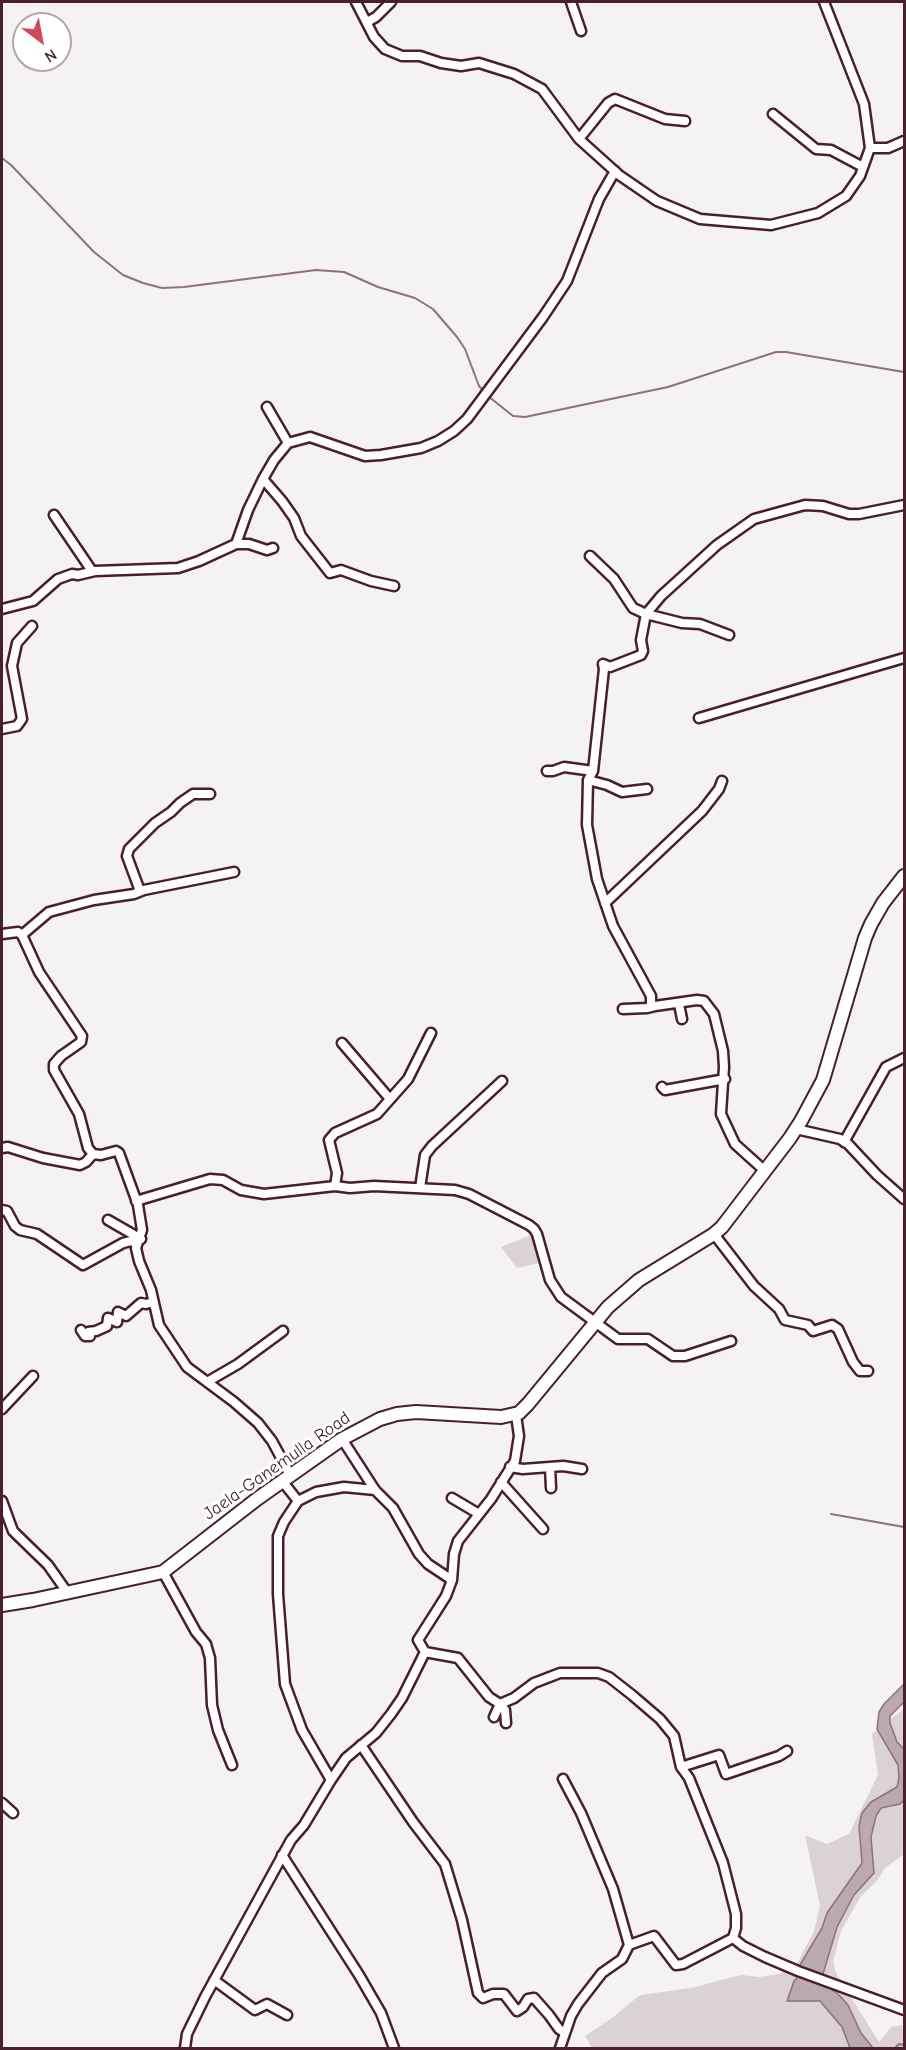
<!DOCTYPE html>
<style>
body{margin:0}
#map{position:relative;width:906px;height:2050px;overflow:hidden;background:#f4f2f2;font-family:"Comic Neue",sans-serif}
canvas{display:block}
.frame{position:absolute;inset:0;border:3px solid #4a1f2b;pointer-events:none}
.north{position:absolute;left:12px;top:12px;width:60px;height:60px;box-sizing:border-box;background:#fff;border:2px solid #b7a5aa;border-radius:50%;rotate:148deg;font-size:16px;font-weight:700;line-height:24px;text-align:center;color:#4a1f2b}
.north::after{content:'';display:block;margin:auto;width:21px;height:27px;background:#d1495b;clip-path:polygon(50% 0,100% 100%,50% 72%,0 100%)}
</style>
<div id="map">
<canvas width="906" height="2050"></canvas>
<div class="frame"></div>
<div class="north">N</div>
</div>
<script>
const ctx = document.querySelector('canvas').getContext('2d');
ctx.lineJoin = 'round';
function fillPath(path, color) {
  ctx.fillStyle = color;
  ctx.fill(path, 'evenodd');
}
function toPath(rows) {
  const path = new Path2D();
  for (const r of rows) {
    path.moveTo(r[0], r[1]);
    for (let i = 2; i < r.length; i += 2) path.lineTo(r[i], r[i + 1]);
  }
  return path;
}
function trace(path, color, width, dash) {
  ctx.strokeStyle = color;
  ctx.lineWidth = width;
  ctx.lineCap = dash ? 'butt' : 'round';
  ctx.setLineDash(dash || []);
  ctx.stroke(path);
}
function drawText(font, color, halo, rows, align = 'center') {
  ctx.font = font + ' "Comic Neue",sans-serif';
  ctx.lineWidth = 6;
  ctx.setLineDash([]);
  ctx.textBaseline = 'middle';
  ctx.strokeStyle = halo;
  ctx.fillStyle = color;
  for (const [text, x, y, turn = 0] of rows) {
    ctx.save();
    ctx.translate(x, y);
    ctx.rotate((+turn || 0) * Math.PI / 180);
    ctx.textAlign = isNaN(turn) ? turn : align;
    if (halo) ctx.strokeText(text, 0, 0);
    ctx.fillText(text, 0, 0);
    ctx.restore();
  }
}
const green = toPath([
 [531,1235,534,1238,540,1259,539,1263,517,1268,501,1247],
 [904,1709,904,1854,885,1868,876,1882,861,1896,841,1931,833,1962,836,1973,879,2042,891,2027,901,2025,904,2027,904,2048,592,2048,585,2036,612,2018,640,1995,691,1988,741,1975,759,1977,780,1974,798,1962,814,1931,820,1906,805,1835,827,1844,849,1834,878,1775,872,1734]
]);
const water = toPath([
 [904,1684,904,1702,890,1716,890,1723,897,1742,904,1749,904,1800,900,1804,881,1808,876,1816,871,1837,874,1873,854,1895,837,1927,823,1974,826,1985,839,1995,848,2005,861,2033,873,2048,850,2048,842,2027,820,2001,787,2001,794,1981,800,1975,800,1965,822,1928,827,1913,862,1863,859,1826,862,1813,871,1802,897,1787,899,1778,898,1765,877,1729,879,1712,884,1704,904,1684]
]);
const stream = toPath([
 [2,158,11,165,94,252,123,275,143,283,162,288,184,287,316,270,344,272,378,287,415,298,433,309,457,337,465,349,479,386,484,392],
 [488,396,513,416,525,417,668,387,776,352,786,352,904,372],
 [831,1514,904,1527],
 [895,2048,899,2044,904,2045]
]);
const street = toPath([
 [356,2,374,37,385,49,402,56,420,56,441,63,461,66,479,63,514,74,542,89,579,139,619,175,657,201,700,219,771,225,818,213,846,196,860,176,870,148,864,104,824,2],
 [571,2,581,31],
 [367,22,376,17,391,2],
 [773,114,816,149,831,150,863,167],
 [579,139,608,103,615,99,665,119,685,121],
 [870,148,888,148,904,141],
 [267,407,288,443],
 [263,479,282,501,294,518,301,536,330,573,341,570,371,581,394,586],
 [54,515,92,571],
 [236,544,248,510,263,479,274,460,288,443,310,437,365,456,381,455,421,448,438,441,454,431,467,419,543,317,567,281,599,199,615,171],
 [590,556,614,579,633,608,646,614,682,623,700,624,729,635],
 [2,609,33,601,58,579,72,574,78,575,95,571,178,568,199,561,236,544,249,544,267,550,273,548],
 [699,718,904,658],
 [2,729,17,726,22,719,12,666,17,643,32,626],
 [547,771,553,771,564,767,593,771],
 [588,780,607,785,622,792,647,789],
 [140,891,127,856,129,849,155,823,171,812,180,803,193,794,210,794],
 [605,903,702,811,719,789,722,781],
 [2,934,18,932,22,935,39,972,82,1036,81,1042,61,1056,54,1064,54,1070,79,1114,88,1148,93,1154,101,1155,116,1151,119,1153,138,1205,142,1230,136,1248,139,1261,151,1290,159,1325,187,1367,234,1402,258,1423,272,1441,291,1476],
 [22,935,49,912,94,900,134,894,144,890,234,872],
 [679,1004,682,1019],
 [623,1009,647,1008,655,1006],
 [342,1043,390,1099],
 [662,1087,665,1090,725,1079],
 [796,1129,840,1139,848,1144,877,1175,904,1199],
 [844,1142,886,1067,904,1058],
 [2,1148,8,1147,43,1158,80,1165,86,1162,93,1154],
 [765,1171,735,1144,721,1114,724,1067,723,1051,714,1014,704,1001,697,1000,655,1006,651,1004,651,996,613,926,597,879,587,825,588,780,593,771,604,669,603,664,610,667,641,655,643,651,641,640,646,614,661,596,717,545,754,519,805,505,823,506,849,514,859,514,904,505],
 [335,1186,337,1173,329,1140,335,1133,377,1114,408,1079,431,1033],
 [420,1188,425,1155,432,1146,502,1081],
 [136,1201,210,1179,223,1180,241,1190,264,1194,335,1186,350,1188,374,1186,455,1190,469,1194,529,1225,534,1229,537,1234,550,1280,561,1297,618,1339,648,1339,673,1356,685,1356,731,1341],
 [2,1210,7,1211,15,1226,20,1230,37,1234,83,1265,123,1243,131,1241,137,1244],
 [108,1220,141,1239],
 [714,1234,754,1286,779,1309,785,1320,808,1325,813,1331,832,1325,838,1329,853,1362,860,1371,868,1371],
 [81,1330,85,1336,90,1336,88,1332,96,1331,107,1326,108,1318,117,1322,118,1312,126,1316,141,1303,146,1304,153,1302],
 [207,1382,238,1364,283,1331],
 [2,1409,33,1376],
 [516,1415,519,1436,515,1461,491,1499,458,1541,454,1554,452,1580,446,1596,418,1640,425,1652,458,1658,489,1697,500,1704,514,1698,534,1683,560,1673,598,1673,609,1677,632,1695,660,1719,674,1736,681,1767,689,1778,723,1863,736,1914,736,1928,733,1938,683,1964,676,1965,654,1936,629,1945,622,1959,602,1973,578,2004,571,2016,560,2048],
 [342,1439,375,1490,393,1508,419,1554,428,1564,452,1580],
 [510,1467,523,1469,563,1466,582,1469],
 [550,1467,551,1488],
 [283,1482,298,1501],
 [501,1482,543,1529],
 [452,1498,479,1514],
 [2,1501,13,1531,48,1565,67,1592],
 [163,1572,196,1632,206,1644,210,1658,212,1705,218,1730,232,1765],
 [494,1717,500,1704,505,1710,506,1723],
 [361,1745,413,1822,445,1864,462,1920,478,1993,483,1998,493,1994,504,1994,517,2011,523,2007,528,1999,534,1998,549,2015,559,2029,565,2033],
 [681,1767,719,1755,726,1774,779,1756,787,1751],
 [563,1779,581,1813,613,1889,629,1945],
 [331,1780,346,1758,376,1733,391,1714,402,1698,425,1652],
 [2,1803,13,1813],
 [282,1855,359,1975,381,2013,394,2048],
 [733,1938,743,1946,765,1957,798,1971,904,2010],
 [214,1980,255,2010,267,2004,287,2015],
 [185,2048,187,2034,205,1997,291,1840,304,1825,331,1780,302,1730,285,1684,278,1594,278,1536,284,1522,298,1501,316,1492,344,1487,375,1490]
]);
const secondary = toPath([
 [2,1605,33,1600,163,1572,257,1499,342,1439,380,1419,397,1414,416,1412,501,1417,519,1413,528,1404,608,1307,639,1280,714,1234,722,1227,790,1138,801,1121,823,1080,865,938,871,924,883,903,904,876]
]);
const streetNames = [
 ["Jaela-Ganemulla Road",277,1466,-35]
];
fillPath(green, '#dbd2d5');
fillPath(water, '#baa9ae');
trace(water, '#8d727a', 1.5);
trace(stream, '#8d727a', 2);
trace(street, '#4a1f2b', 13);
trace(secondary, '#4a1f2b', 16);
trace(street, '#fff', 8);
trace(secondary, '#fff', 12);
drawText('18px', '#4a1f2b', '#fff', streetNames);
</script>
